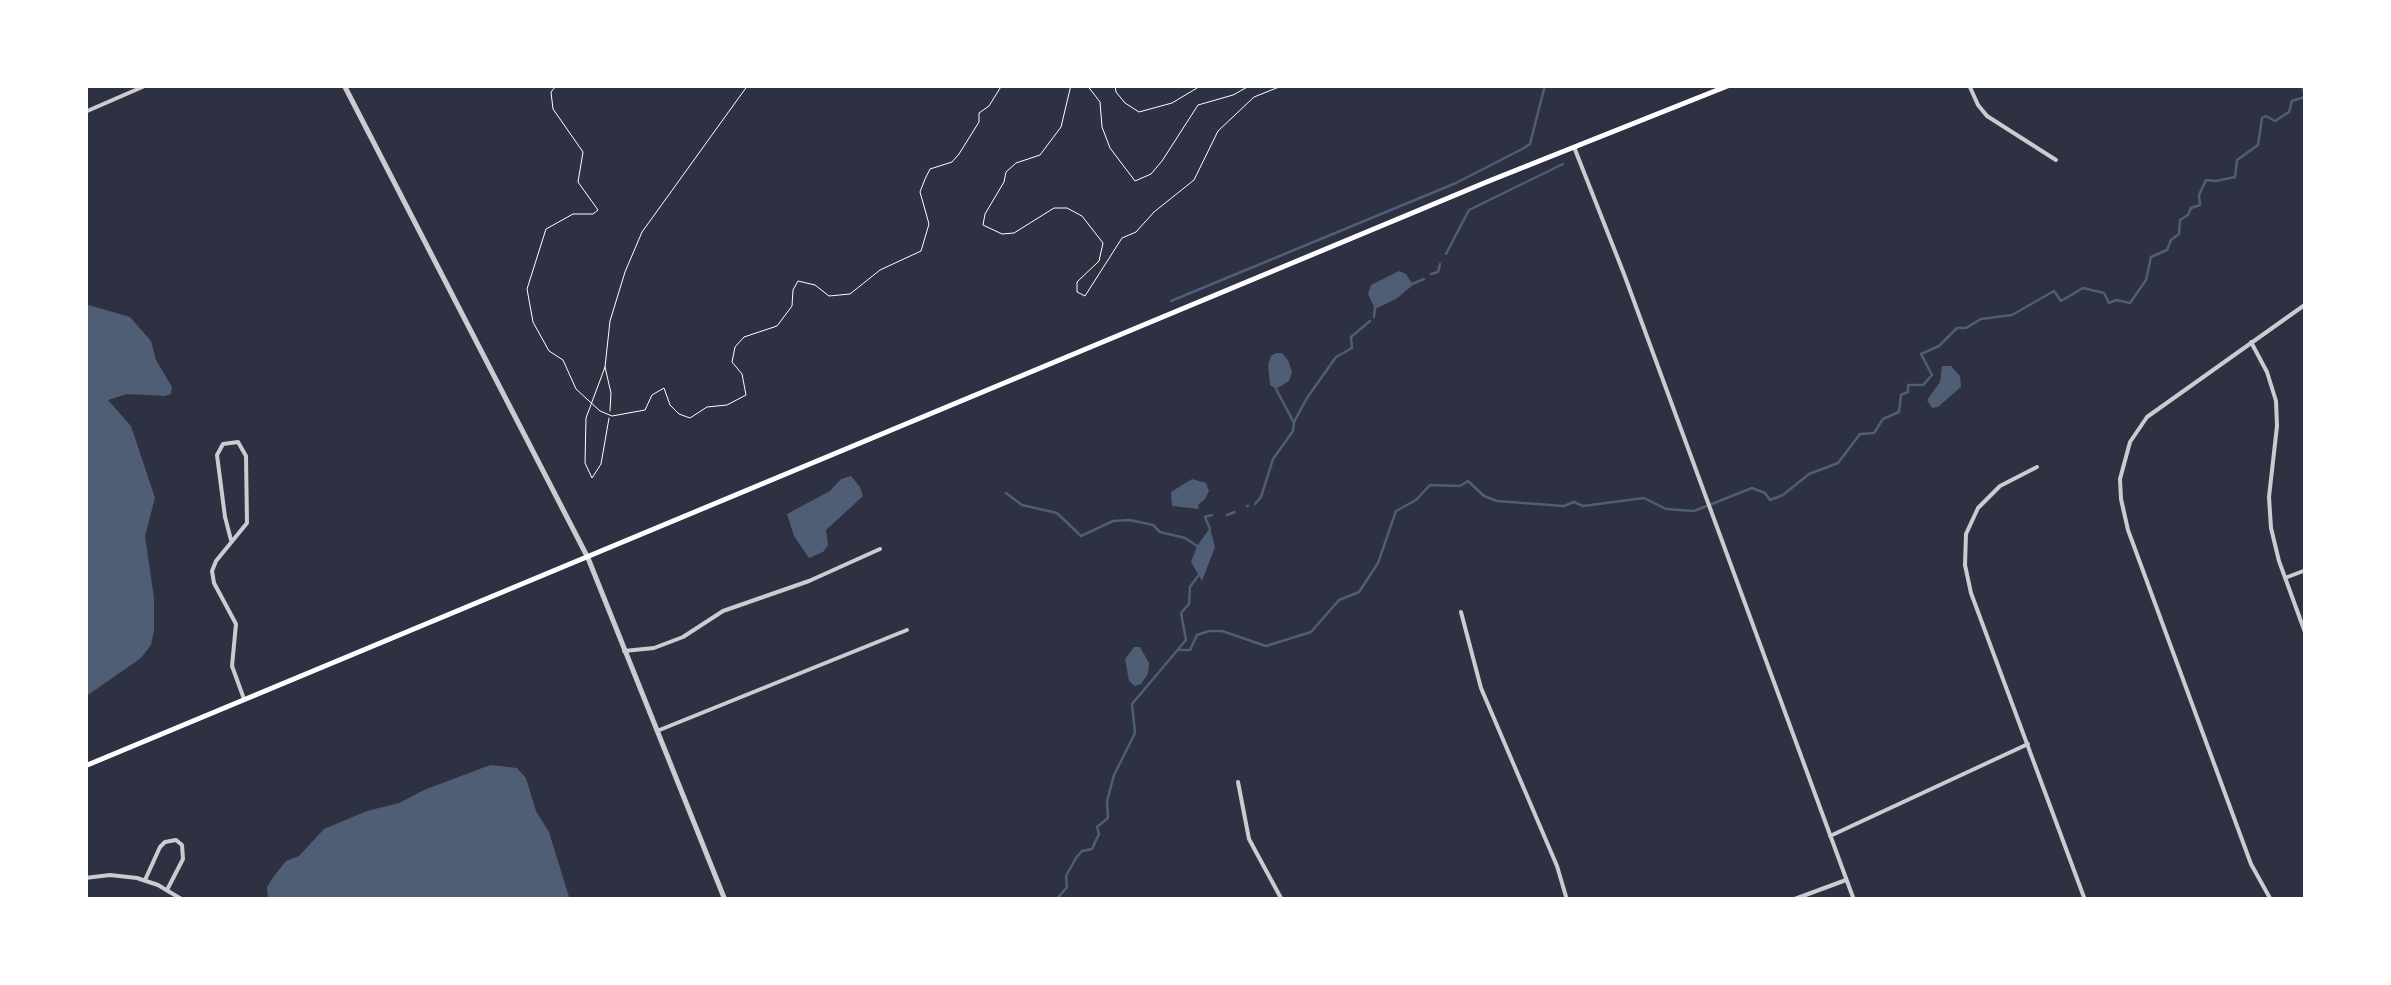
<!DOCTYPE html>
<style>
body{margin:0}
#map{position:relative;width:2391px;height:985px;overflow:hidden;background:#2d3142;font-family:Cabin,sans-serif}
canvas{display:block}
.frame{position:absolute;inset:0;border:88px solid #fff;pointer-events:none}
</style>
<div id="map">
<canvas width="2391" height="985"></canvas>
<div class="frame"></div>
</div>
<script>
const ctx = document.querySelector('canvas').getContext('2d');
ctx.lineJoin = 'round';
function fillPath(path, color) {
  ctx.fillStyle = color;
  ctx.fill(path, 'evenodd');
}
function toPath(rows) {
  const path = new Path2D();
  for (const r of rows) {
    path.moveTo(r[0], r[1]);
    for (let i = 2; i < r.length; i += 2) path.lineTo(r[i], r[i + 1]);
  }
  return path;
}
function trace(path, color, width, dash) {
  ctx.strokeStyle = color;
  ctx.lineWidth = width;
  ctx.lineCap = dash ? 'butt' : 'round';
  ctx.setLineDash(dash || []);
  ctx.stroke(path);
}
const water = toPath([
 [1399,271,1406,274,1413,285,1396,299,1375,309,1368,294,1371,285],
 [85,304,130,317,151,341,156,360,172,387,171,394,165,396,127,394,108,400,131,426,155,498,145,536,154,598,154,631,151,645,141,658,85,697,85,387,88,387,85,381],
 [1276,353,1282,353,1288,360,1292,372,1289,381,1276,389,1270,385,1268,365,1271,356],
 [1942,366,1951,366,1960,376,1961,387,1938,407,1932,408,1927,400,1940,382],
 [851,476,860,487,863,496,826,530,828,545,823,552,809,558,794,536,787,514,830,491,841,479],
 [1192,479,1206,483,1209,491,1205,499,1198,505,1199,509,1172,506,1171,492],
 [1210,528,1215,547,1202,581,1191,562,1197,546],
 [1134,647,1140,647,1149,663,1148,674,1141,684,1135,686,1129,681,1125,659],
 [490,765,517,768,526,778,536,811,549,832,570,900,268,900,267,887,274,876,286,861,299,856,324,829,367,811,399,803,424,790]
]);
const stream = toPath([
 [1446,254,1469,210,1563,164],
 [1431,274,1438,272,1440,264],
 [1412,284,1424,279],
 [1171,301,1456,183,1524,148,1530,144,1545,85],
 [1374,317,1375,307],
 [1276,389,1293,421],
 [1006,493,1022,505,1057,513,1081,536,1113,521,1130,520,1153,525,1160,532,1185,538,1197,546],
 [1255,504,1261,497,1273,459,1293,431,1294,422,1307,398,1336,357,1352,348,1351,337,1370,321],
 [1247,506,1248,506],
 [1227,515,1235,512],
 [1210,529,1205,517,1212,515],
 [1180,650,1190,650,1197,635,1209,631,1222,631,1266,646,1311,632,1339,600,1359,592,1378,563,1396,511,1416,500,1430,485,1460,486,1468,481,1484,496,1497,501,1564,506,1574,502,1583,506,1644,498,1666,509,1694,511,1752,488,1765,493,1770,500,1783,495,1809,474,1838,463,1860,434,1874,433,1883,419,1899,412,1901,395,1908,392,1908,385,1923,385,1932,375,1921,354,1939,346,1957,328,1966,328,1981,319,2012,315,2054,291,2061,301,2083,288,2104,293,2109,303,2116,300,2130,303,2146,280,2151,257,2167,250,2171,240,2179,234,2180,220,2188,215,2191,208,2200,205,2199,195,2206,180,2216,181,2235,177,2237,160,2258,145,2262,118,2266,116,2275,121,2289,112,2292,101,2305,97,2302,85],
 [1056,900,1067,887,1066,876,1076,858,1082,851,1092,849,1099,834,1097,827,1108,818,1107,801,1114,775,1135,733,1132,704,1186,640,1181,613,1189,604,1190,587,1198,576]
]);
const path = toPath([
 [557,85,551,92,553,109,583,152,578,182,598,210,593,214,573,214,546,229,527,289,533,322,549,351,563,360,576,389,600,411,612,416,645,410,652,395,664,388,670,405,679,414,690,418,707,407,727,405,746,395,742,374,732,362,735,347,744,337,777,326,792,306,793,290,798,281,815,285,829,296,850,294,880,270,921,251,929,224,920,192,925,179,930,169,952,162,959,154,979,122,979,113,989,106,1002,85],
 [1071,85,1061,127,1040,155,1016,163,1006,172,1004,182,985,214,983,225,1002,234,1014,233,1054,208,1067,208,1082,216,1103,243,1099,261,1077,282,1077,292,1085,296,1122,238,1136,232,1154,212,1194,180,1218,131,1254,97,1284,85],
 [1087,85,1100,102,1102,127,1110,148,1135,181,1151,174,1162,161,1198,105,1233,95,1251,85],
 [1115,85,1116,92,1125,103,1139,112,1172,103,1202,85],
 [605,367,586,418,585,463,592,478,601,464,609,418],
 [610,411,611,393,605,367,610,321,625,272,642,232,748,85]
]);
const minor = toPath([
 [1969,85,1978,105,1987,116,2056,160],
 [85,112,147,85],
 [1574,147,1624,274,1854,900],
 [2251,342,2267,372,2276,401,2277,426,2269,497,2271,528,2279,561,2306,635],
 [2037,467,2000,486,1978,508,1966,534,1965,565,1971,593,2085,900],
 [231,540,225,517,217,455,223,444,238,442,246,456,247,523,216,561,212,571,214,583,236,624,232,666,244,699],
 [2285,578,2306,570],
 [1461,612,1481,688,1557,866,1567,900],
 [624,651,654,648,683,637,723,611,809,581,880,549],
 [657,731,907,630],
 [1238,782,1249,839,1282,900],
 [1830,836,2028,744],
 [85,878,110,875,137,878,158,885,183,900],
 [145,880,160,847,165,842,176,840,182,845,183,859,167,890],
 [1792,900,1846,880],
 [2271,900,2251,864,2128,530,2121,499,2120,479,2130,442,2147,417,2306,304]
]);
const tertiary = toPath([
 [344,85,588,558,725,900]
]);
const secondary = toPath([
 [85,766,1489,181,1730,85]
]);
fillPath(water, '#4f5d75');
trace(stream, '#4f5d75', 2.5);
trace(path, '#fff', 1);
trace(minor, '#caccd0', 4);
trace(tertiary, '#caccd0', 5);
trace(secondary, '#fff', 5);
</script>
